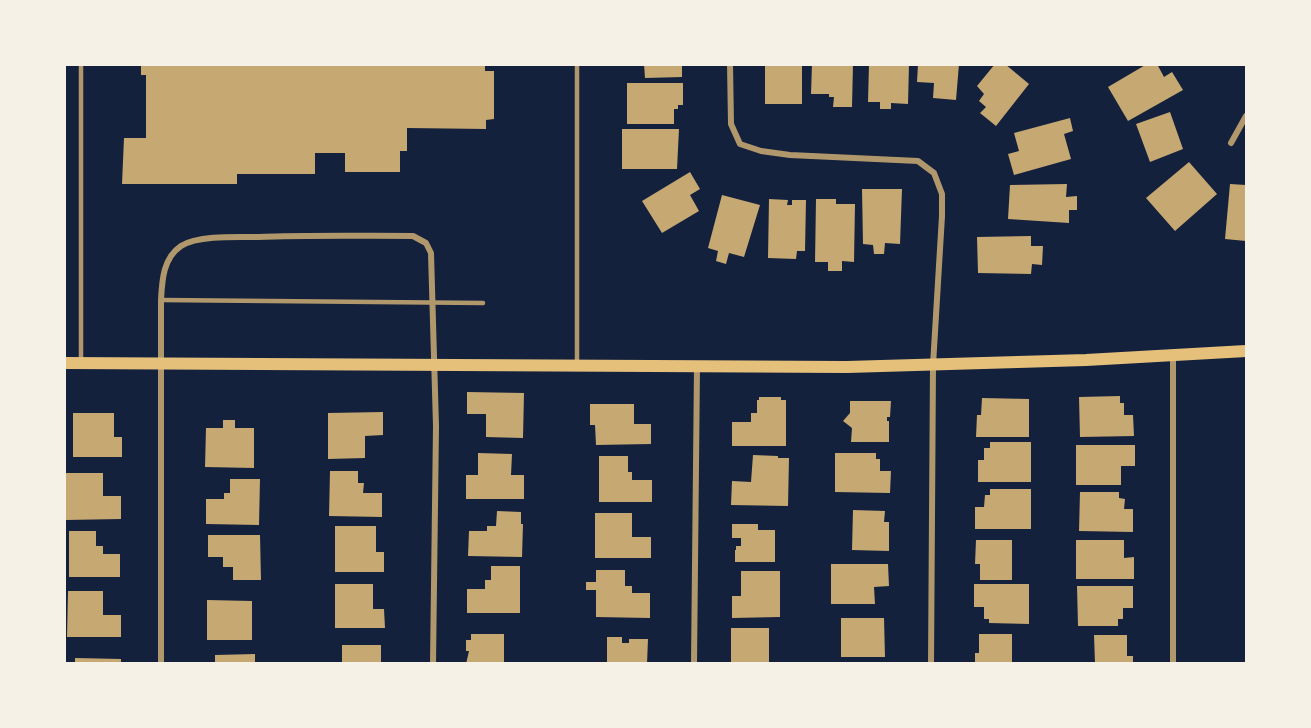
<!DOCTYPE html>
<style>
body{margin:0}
#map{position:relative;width:1311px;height:728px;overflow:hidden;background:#14213d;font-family:Roboto,sans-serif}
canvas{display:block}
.frame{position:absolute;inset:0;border:66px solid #f6f1e7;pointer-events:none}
</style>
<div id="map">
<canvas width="1311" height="728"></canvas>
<div class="frame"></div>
</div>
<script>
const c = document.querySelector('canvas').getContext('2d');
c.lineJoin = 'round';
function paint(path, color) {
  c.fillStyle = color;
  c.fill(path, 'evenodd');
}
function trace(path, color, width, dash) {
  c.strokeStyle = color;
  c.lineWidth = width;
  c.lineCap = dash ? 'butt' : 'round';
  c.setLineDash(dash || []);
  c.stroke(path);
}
const building = new Path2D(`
 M141 64H485V71H494V119L486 120V129L407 128V151H400V172H345V153H315V174H237V184H122L124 138H146V75H141Z
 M644 64H682V77L645 78Z
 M765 64H802V104H765Z
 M812 64H853L852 107H833L834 97H829V94H811Z
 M869 64H909L908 104 891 103V109H880V102H868Z
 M918 64H959L956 100 933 98 934 83 917 82Z
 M995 64H1005L1029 84 996 126 980 113 986 107 979 101 984 94 977 86Z
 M1147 64H1157L1164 77 1172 72 1183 90 1128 121 1108 87Z
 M627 83H683V105H678V109H674V124H627Z
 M1170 112 1183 149 1150 162 1136 124Z
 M1070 118 1073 131 1064 134 1071 159 1014 175 1008 154 1019 151 1014 133Z
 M622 129H679L677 169H622Z
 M1189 162 1217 194 1175 231 1146 198Z
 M690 172 700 189 690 195 699 211 662 233 642 201Z
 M1067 184 1066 197 1077 196V210H1069V223L1008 219 1010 185Z
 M1230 184 1246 185V241L1225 239Z
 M862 189H902L900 244 885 243 884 254H874L873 245 863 244Z
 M722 195 760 205 744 257 729 253 726 264 716 261 718 251 708 248Z
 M769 199 788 200 787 205H792V200H806L805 251H797L796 259 768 258Z
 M816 199H836V204H855L854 262 842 261V271H828V262H815Z
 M1031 236V246H1043L1042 265 1032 264 1031 274 978 273 977 237Z
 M467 392 524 393 523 438 486 437V414H467Z
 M1120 396V403H1124V415H1133L1134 436 1080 437 1079 397Z
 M759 397H781V400H786V446H732V422H751V413H757V400H759Z
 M982 398 1029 399V437H976L977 415H981Z
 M850 401H891L890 417H887V421H889V442H851L852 428 843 421 850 413Z
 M590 404H634V424H651V444L596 445 595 425H590Z
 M383 412V435L365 436V458L328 459V413Z
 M73 413H114V437H122V457H73Z
 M223 420H235V428H254V468L205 467 206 428H223Z
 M990 442H1031V482H978V460H984V448H990Z
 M1076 445H1135V466H1121V485H1076Z
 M478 453 512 454 511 475H524V499H466V475H478Z
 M835 453H876V459H880V471H891L890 493 835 492Z
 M753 455 778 456V458H789L788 506 731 505 732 481 751 482Z
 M599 456H628V472H632V480H652V502H599Z
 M330 471H358V483H364L363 493H382V517L329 516Z
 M66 473H103V496H121V519L66 520Z
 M230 479H260L259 525 206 524V499H224V493H230Z
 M990 489H1031V529H975V507H984L985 495H990Z
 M1080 492H1119V498L1125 499 1124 509H1133V532L1079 531Z
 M853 510 885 511 884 522H889V551L852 550Z
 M497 511 521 512V524H523L522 557 468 556 469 531H487V526H496Z
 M595 513H632V537H651V558H595Z
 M732 524H758V530H775V562H735V550H736V546H741V538H732Z
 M335 526H376V552H384V572H335Z
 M69 531H96V546H103V554H120V577H69Z
 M208 535H260L261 580H233V567H223V557H208Z
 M976 540H1012V580H980V564H975Z
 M1076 540H1124V558L1134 557V579H1076Z
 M831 564H888L889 586 874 587 875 604H831Z
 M491 566H520V613H467V589H485V580H491Z
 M596 570H625V586H632V593H650V618L596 617V590H586V582H596Z
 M741 571H780V617L732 618V596H741Z
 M335 584H373V609H384L385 628H335Z
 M974 584H1029V624L989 623V619H984V607H974Z
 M1077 586H1133V608H1123V619H1118V626H1078Z
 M68 591H103V615H121V637H67Z
 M207 600 252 601V640H207Z
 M841 618H884L885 657H841Z
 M731 628H769V664H731Z
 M471 634H504V664H466L469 651H466V640H471Z
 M979 634H1012V664H975V653H979Z
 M1094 635H1127V656H1133V664H1095Z
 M607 637H622V643H629V639H648L647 664H607Z
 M342 645H381V662L342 664Z
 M255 654V664H215V655Z
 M75 658 121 659V664H75Z`);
const service = new Path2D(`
 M81 64V362
 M577 64V363
 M161 300 483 303`);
const minor = new Path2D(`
 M730 64 731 124 740 144 761 151 790 155 918 161 934 173 942 194V216L933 365 931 664
 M1231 143 1246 116
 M1173 355V664
 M161 664V300C162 281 163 258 181 246 198 235 238 237 258 237 309 235 361 236 413 236L426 243 431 253 436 426 433 664
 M694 664 697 367`);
const secondary = new Path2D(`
 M64 363 847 367 1086 360 1246 351`);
paint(building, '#c6a872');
trace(service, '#b1986c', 4.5);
trace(minor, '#b1986c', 6);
trace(secondary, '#e5c07b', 12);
</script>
